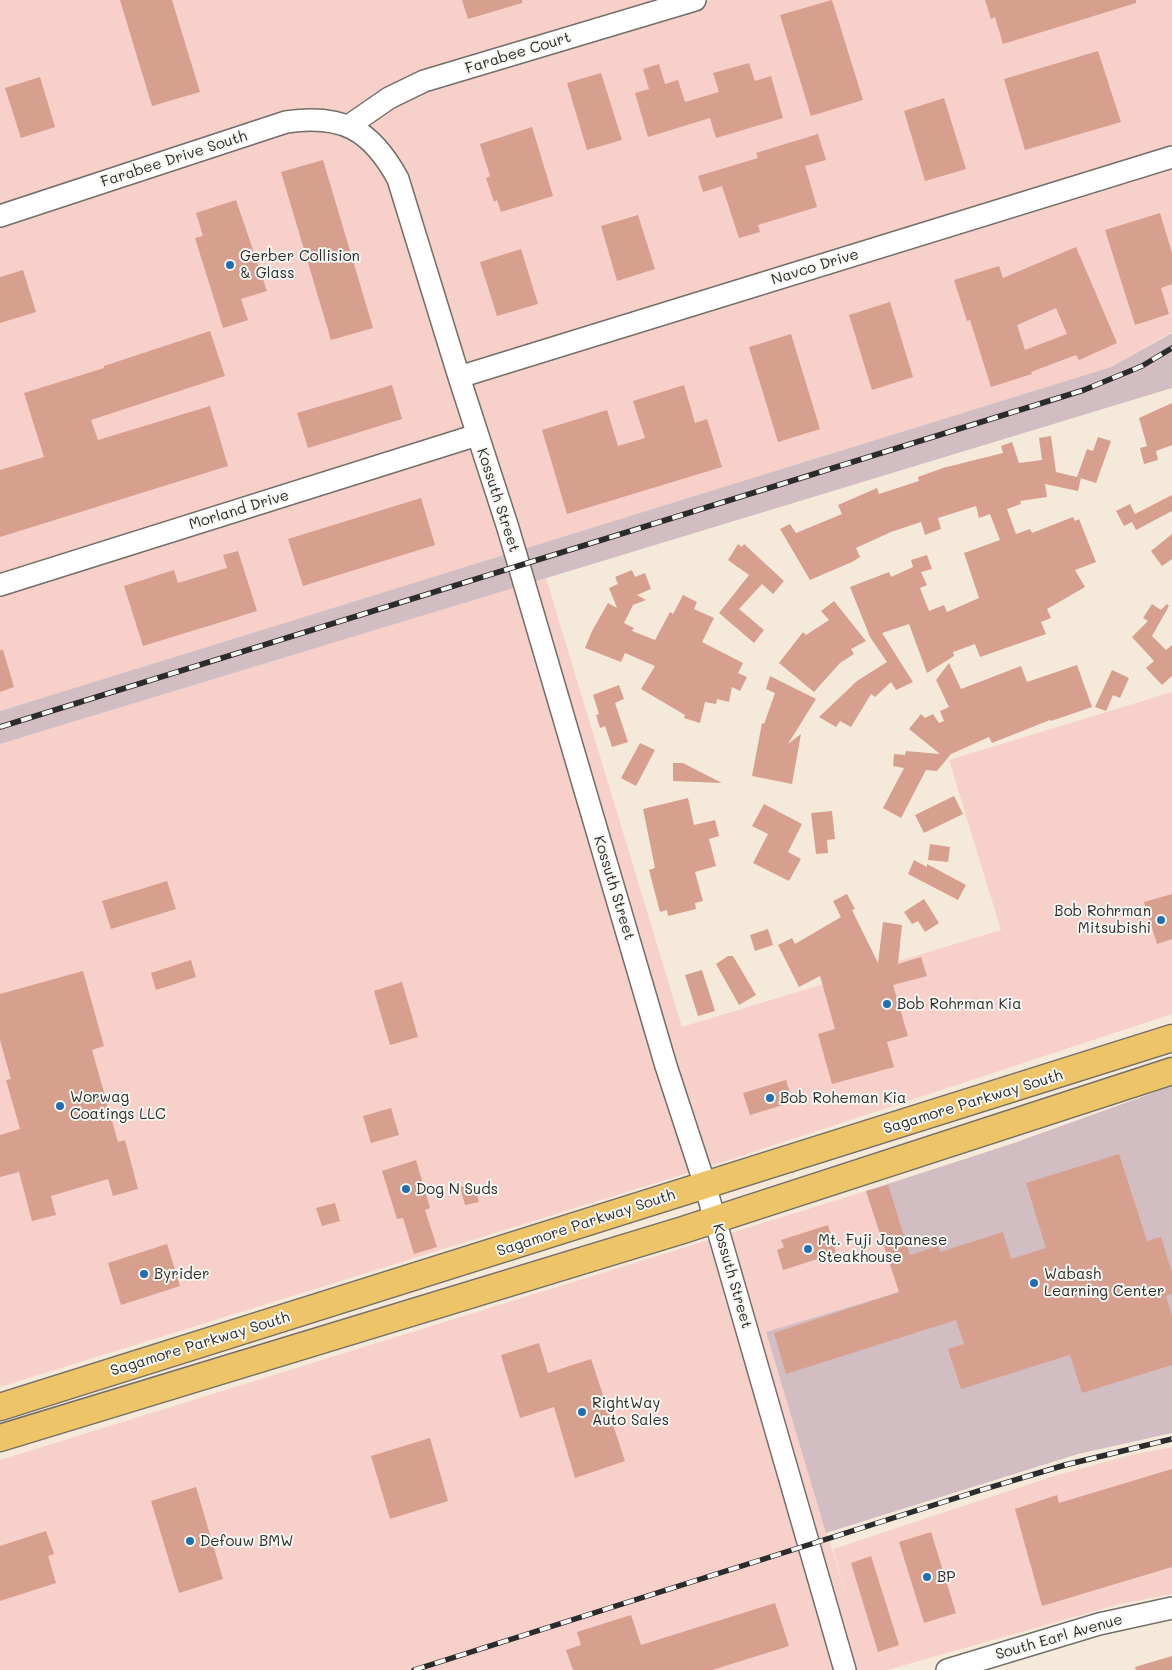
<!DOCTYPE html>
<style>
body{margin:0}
canvas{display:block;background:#f5eada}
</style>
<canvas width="1172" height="1670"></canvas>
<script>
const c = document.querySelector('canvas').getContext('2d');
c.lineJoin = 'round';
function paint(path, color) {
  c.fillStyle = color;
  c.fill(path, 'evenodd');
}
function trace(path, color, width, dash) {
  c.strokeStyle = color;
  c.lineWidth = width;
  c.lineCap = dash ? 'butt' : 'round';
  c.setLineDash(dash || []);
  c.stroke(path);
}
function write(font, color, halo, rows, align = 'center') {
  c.font = font + ' Mali,sans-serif';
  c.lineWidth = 4;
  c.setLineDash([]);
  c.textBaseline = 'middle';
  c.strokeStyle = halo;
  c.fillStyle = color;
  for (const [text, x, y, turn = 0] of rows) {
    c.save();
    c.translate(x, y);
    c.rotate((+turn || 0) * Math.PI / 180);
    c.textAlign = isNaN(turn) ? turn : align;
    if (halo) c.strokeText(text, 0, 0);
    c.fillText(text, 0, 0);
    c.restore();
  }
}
const built = new Path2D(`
 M0 0H1172V332L1111 367 0 711Z
 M546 578 682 1027 1001 930 949 760 1172 692V1014L723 1162 0 1387V744Z
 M866 1191 899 1292 766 1333 850 1608 833 1549 1057 1475 1135 1454 1172 1447V1594L1120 1604 887 1670H0V1460Z`);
const industrial = new Path2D(`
 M1172 333V388L0 744V711L1111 367Z
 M1172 1086V1433L1078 1454 826 1533 766 1332 899 1292 866 1191 1014 1143Z`);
const building = new Path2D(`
 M120 0H172L200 92 152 106Z
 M462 0H522V3L468 19Z
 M832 0 863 100 811 116 780 15Z
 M985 0H1136V3L1003 44 995 17 991 19Z
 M1098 51 1121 122 1025 150 1004 79Z
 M749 63 755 81 771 76 783 118 716 138 710 118 648 137 635 93 649 89 643 69 659 64 665 84 678 80 685 102 719 92 713 73Z
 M601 73 622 140 587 150 567 83Z
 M40 77 55 127 21 138 5 88Z
 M944 98 966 169 925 181 904 111Z
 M532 127 553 196 501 212 497 200 494 202 486 178 490 176 480 144Z
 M818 134 826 160 805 166 817 207 758 225 760 232 739 238 722 186 703 192 698 176 758 158 756 153Z
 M323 160 373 328 331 340 281 172Z
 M236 200 267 291 241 299 248 320 223 328 195 238 203 236 196 213Z
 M1160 213 1172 253V284L1161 288 1169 314 1135 325 1105 230Z
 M638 215 655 269 617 281 601 226Z
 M1076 247 1117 343 1079 360 1076 355 1031 372 1032 374 991 387 970 320 967 321 954 280 999 266 1003 278ZM1056 308 1067 334 1025 350 1017 325Z
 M521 249 538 304 497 316 480 262Z
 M23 270 36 312 0 323V277Z
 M890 302 913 377 872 390 849 315Z
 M210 331 225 376 91 420 98 440 210 406 228 466 0 537V470L44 457 24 393 104 368V366Z
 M791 334 820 429 778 442 749 347Z
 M392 385 402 419 308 448 297 413Z
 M684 385 695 423 707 419 722 467 567 514 542 430 607 410 618 446 645 438 633 401Z
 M1172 403V445L1156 451 1158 460 1144 464 1140 448 1147 446 1139 418Z
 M1051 436 1056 472 1081 478 1078 491 1045 484 1047 497 1020 501 1021 504 1007 509 1016 534 1030 529 1032 533 1073 517 1075 521 1079 519 1096 562 1075 570 1085 587 1047 609 1051 618 1041 622 1046 634 980 657 975 644 953 652 954 656 927 673 909 624 882 633 913 682 896 690 891 682 875 697 871 694 851 727 840 721 836 727 819 717 857 681 887 662 870 637 850 587 889 572 891 577 913 567 911 560 927 555 932 569 921 572 927 585 920 588 929 611 944 605 947 612 979 598 964 553 1000 540 990 514 979 518 976 506 938 518 941 529 925 535 921 522 891 532 856 548 860 557 852 562 810 580 780 529 790 524 796 533 842 514 838 505 877 488 879 494 919 481 918 477 943 468 1003 453 1001 446 1012 442 1019 463 1042 460 1039 438Z
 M1098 437 1111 441 1096 483 1077 477 1087 449 1093 451Z
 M1172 495V511L1136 530 1132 522 1124 526 1116 511 1130 504 1135 514Z
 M421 498 435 545 303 586 288 539Z
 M1172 534V559L1162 566 1151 551Z
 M738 544 742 547 744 544 784 581 773 594 762 584 739 609 764 630 754 643 719 613 749 575 728 560Z
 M238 551 257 611 143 646 124 586 174 570 178 583 227 568 223 555Z
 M632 570 635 577 645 573 651 589 637 595 646 600 633 605 624 623 634 628 632 631 655 640 670 612 673 614 683 595 697 602 694 609 714 618 702 642 743 663 738 673 747 677 740 691 732 687 729 702 717 699 716 704 705 702 700 723 684 718 685 715 641 689 655 666 625 653 621 662 585 648 592 631 608 603 617 608 609 588 618 584 615 577Z
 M834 601 866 641 851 649 854 654 840 663 814 692 779 663 803 632 806 635 829 620 821 611Z
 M1152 604 1161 610 1167 604 1169 606 1152 636 1166 650 1172 645V676L1162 685 1146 668 1154 661 1132 637 1148 621 1143 618Z
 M0 650H3L14 687 0 692Z
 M949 663 961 689 1021 666 1027 682 1077 665 1092 707 1051 721 1050 720 992 743 989 737 951 754 937 771 926 770 901 818 883 808 904 768 893 766 894 754 905 755 906 751 940 754 909 729 921 714 925 718 933 714 939 723 944 721 940 711 949 707 936 680Z
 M1112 670 1129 678 1120 698 1113 695 1106 711 1095 707Z
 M770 676 816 699 788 744 801 734 792 784 752 776 762 723 764 724 775 693 766 689Z
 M619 685 624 699 615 703 628 742 612 747 605 726 600 728 596 715 599 714 593 695Z
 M640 743 655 750 636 786 621 778Z
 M673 763H683L722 783 673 781Z
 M954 796 963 814 924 833 915 815Z
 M688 798 694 825 715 820 719 836 709 839 716 866 695 872 703 901 695 903 696 909 668 916 667 910 660 912 649 870 655 868 643 809Z
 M764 804 802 824 788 852 801 859 789 881 753 863 768 834 752 826Z
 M832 811 835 839 827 840 828 853 816 854 811 813Z
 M930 844 950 847 948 862 928 860Z
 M914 860 927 867V864L966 885 958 900 908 874Z
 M167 881 176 909 111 929 102 901Z
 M847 894 855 909 852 910 878 963 883 922 902 925 898 964 921 957 927 976 893 985 908 1036 887 1042 894 1067 832 1084 818 1034 835 1029 820 976 799 987 778 945 792 938 795 944 841 917 833 901Z
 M1172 894V939L1157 944 1144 902Z
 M924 899 939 923 925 932 918 921 912 924 904 912Z
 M768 929 773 945 755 951 750 935Z
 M728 956H733L756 995 739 1005 716 964Z
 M191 960 196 977 156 990 151 973Z
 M702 970 715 1011 698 1016 685 975Z
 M83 971 104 1046 92 1050 118 1142 125 1140 138 1189 113 1196 108 1179 51 1196 56 1215 32 1221 19 1172 0 1177V1135L20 1129 6 1080 11 1079 0 1040V994Z
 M402 982 418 1037 390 1045 374 991Z
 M786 1080 793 1102 750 1115 743 1093Z
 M391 1108 399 1135 371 1143 363 1116Z
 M1119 1154 1147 1241 1161 1237 1172 1273V1294L1166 1296 1172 1316V1365L1082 1393 1070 1355 961 1389 948 1349 964 1344 956 1320 786 1374 774 1333 899 1292 866 1191 888 1185 910 1255 938 1246 940 1252 1003 1232 1011 1259 1046 1248 1026 1183Z
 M416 1160 430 1208 425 1210 437 1247 414 1254 403 1218 397 1219 382 1171Z
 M474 1184 479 1202 465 1205 460 1187Z
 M335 1203 340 1221 322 1226 316 1208Z
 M828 1225 838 1259 826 1262 824 1257 783 1270 777 1250 784 1247 781 1240Z
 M167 1244 180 1286 121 1305 108 1263Z
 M539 1343 548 1373 591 1359 625 1461 575 1478 554 1407 520 1418 501 1355Z
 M430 1438 448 1501 390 1519 371 1456Z
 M1172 1469V1567L1042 1606 1015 1509 1057 1495 1059 1503Z
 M196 1487 223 1579 179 1593 151 1501Z
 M46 1531 54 1554 48 1556 56 1583 0 1601V1546Z
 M931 1532 956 1613 924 1623 899 1542Z
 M871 1556 899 1645 878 1652 851 1563Z
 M775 1603 789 1646 712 1670H573L566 1650 581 1645 577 1632 631 1615 641 1645Z
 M1172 1656V1670H1136L1135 1667Z`);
const minor = new Path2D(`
 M350 125 389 98 424 81 695 0
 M0 216 286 122C342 114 371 129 398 179L459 377 508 528 666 1066 705 1185 845 1670
 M459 377 1172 157
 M0 585 477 435
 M947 1670 1099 1624 1172 1608`);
const major = new Path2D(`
 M0 1407 1172 1038
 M0 1438 683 1230 1172 1071`);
const rail = new Path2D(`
 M0 727 1084 390 1142 366 1172 348
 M414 1670 978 1491 1065 1465 1172 1439`);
const markers = [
 [230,265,5,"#1f6fb2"],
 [1161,920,5,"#1f6fb2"],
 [887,1004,5,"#1f6fb2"],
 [770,1098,5,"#1f6fb2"],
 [60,1106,5,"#1f6fb2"],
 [406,1189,5,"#1f6fb2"],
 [808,1249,5,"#1f6fb2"],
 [144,1274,5,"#1f6fb2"],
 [1034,1283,5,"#1f6fb2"],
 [582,1412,5,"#1f6fb2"],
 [190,1541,5,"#1f6fb2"],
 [927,1577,5,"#1f6fb2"]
];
const streetNames = [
 ["Farabee Court",518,53,-17],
 ["Farabee Drive South",174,159,-18],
 ["Navco Drive",815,267,-17],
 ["Kossuth Street",498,500,72],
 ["Morland Drive",239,510,-17],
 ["Kossuth Street",614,888,73],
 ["Sagamore Parkway South",973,1102,-17],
 ["Sagamore Parkway South",586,1223,-18],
 ["Kossuth Street",732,1276,74],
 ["Sagamore Parkway South",200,1344,-17],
 ["South Earl Avenue",1059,1637,-16]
];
const poiNames = [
 ["Gerber Collision",240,256],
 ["& Glass",240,273],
 ["Bob Rohrman",1151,911,"right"],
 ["Mitsubishi",1151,928,"right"],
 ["Bob Rohrman Kia",897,1004],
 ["Worwag",70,1097],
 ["Coatings LLC",70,1114],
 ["Bob Roheman Kia",780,1098],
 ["Dog N Suds",416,1189],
 ["Mt. Fuji Japanese",818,1240],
 ["Steakhouse",818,1257],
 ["Byrider",154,1274],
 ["Wabash",1044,1274],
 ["Learning Center",1044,1291],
 ["RightWay",592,1403],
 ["Auto Sales",592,1420],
 ["Defouw BMW",200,1541],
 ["BP",937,1577]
];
paint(built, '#f7d0ca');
paint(industrial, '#d2bec2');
paint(building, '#d79f8e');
trace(minor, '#726e68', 24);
trace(major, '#726e68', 29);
trace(minor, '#fff', 21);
trace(major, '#eec469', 26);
trace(rail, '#2b2b2b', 5.5);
trace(rail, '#f6f6f2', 4, [11]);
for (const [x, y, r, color] of markers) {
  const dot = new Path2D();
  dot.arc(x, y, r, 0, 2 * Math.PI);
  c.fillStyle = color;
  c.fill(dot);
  trace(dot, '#f6f6f2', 2);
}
write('15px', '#2b2b2b', '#f6f6f2', streetNames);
write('15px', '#2b2b2b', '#f6f6f2', poiNames, 'left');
</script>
